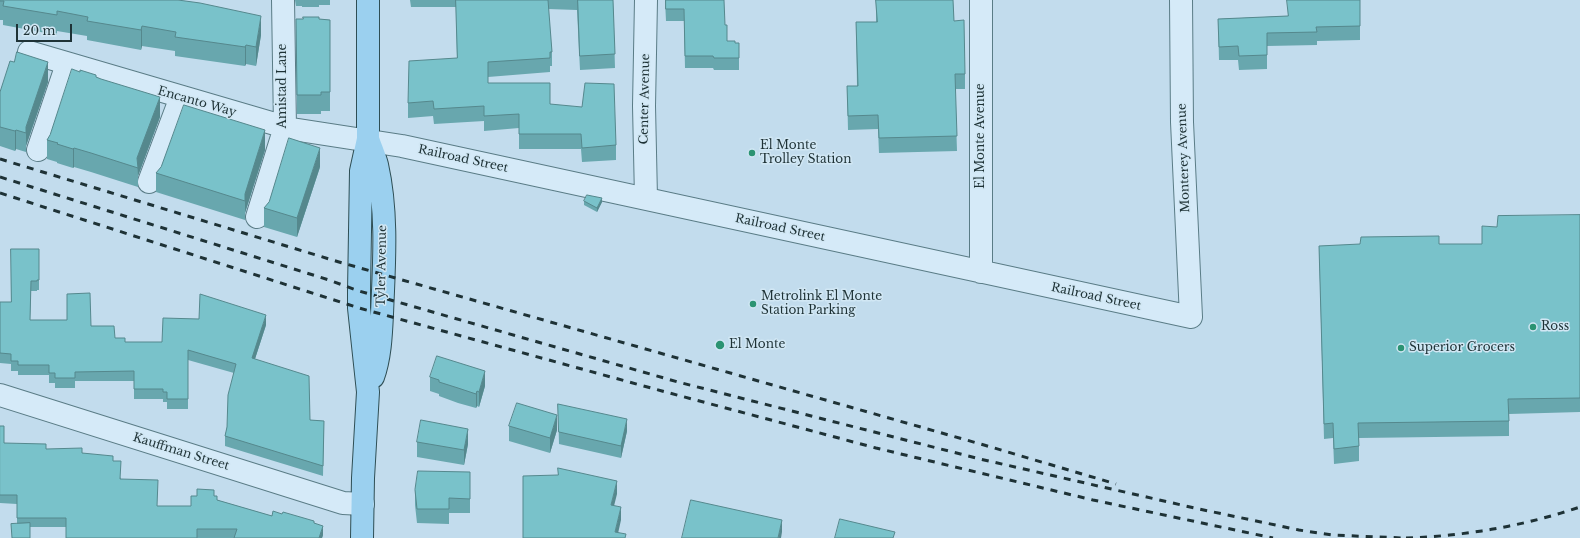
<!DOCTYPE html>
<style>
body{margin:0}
#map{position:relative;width:1580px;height:538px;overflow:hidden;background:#c2dced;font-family:"Libre Baskerville",serif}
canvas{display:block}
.scale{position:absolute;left:16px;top:24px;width:56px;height:18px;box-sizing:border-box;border:2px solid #1e3236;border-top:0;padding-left:5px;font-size:12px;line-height:14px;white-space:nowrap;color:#1e3236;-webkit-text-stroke:3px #d1e7f4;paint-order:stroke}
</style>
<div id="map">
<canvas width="1580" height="538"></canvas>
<div class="scale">20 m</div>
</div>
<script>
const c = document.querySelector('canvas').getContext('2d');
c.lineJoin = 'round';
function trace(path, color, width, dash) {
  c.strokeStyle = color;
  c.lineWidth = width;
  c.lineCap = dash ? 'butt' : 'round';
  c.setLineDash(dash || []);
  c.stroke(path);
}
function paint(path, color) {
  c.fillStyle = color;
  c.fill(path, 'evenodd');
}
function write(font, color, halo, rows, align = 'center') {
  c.font = font + ' "Libre Baskerville",serif';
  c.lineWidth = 3;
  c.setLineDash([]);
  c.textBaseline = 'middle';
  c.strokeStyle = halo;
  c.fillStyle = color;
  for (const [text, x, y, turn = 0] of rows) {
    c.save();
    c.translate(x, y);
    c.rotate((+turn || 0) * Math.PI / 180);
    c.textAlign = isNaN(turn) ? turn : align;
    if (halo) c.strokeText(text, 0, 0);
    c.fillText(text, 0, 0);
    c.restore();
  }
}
const minor = new Path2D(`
 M981 0V272
 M29 52 292 129 402 146 1191 317 1182 122 1181 0
 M38 150 67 64
 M149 182 181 97
 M646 198 644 106 646 0
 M257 217 285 127 283 0
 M0 395 343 503 363 504`);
const major = new Path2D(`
 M368 139C371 148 375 157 377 165 388 214 384 265 382 314 381 335 380 358 373 377
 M362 538 363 478 368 392 359 308V291L361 171 368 139V0`);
const rail = new Path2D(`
 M0 159 339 262 984 445 1116 484
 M0 177 329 280 359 291 678 382 980 459 1199 509 1299 530 1332 535 1403 538
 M0 193 359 308 662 391 876 448 1093 500 1273 538
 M1406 538C1465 536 1524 526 1580 507`);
const wall = new Path2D(`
 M0 0 261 35 256 66 246 64 245 66 175 56V51L142 46 141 50 87 40V36L57 31V35L3 25V20H0Z
 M295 0H330V5H319V7H302V6H296Z
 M410 0H613L615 68 580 70 577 10 548 9 552 52V66H550V72L488 77V83L550 104 616 145V160L582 162 581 149H519V128L484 131V121L434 124 433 116 408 118V103L457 58 456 7H411Z
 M665 0 725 25 727 41 735 43H739V70H714L713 68H685L684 21H666Z
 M876 0H953L954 21 965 74V89H955L957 151 879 153 878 129 848 130 847 86H857L856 22H876Z
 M1360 0V40L1317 41V45L1267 46V69L1239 70 1238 60H1219L1218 19 1287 16Z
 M296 19H319L330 20V111H321V114H297Z
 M96 77 160 117 138 176V187L91 172 74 167 73 168 57 163V162L47 159V140Z
 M48 82 26 146V152L16 149 15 151 0 146V92Z
 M265 150 245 213V220L156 192V173Z
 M320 167 297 237 264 227V208Z
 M584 201 602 202 597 212 584 205Z
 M1580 215V412L1509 414V436L1359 438V461L1334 464 1333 438 1324 439 1319 246 1482 244 1497 227Z
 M39 249V290H37V291H31L30 320 91 326 115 338 125 342H162L266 325 255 359 310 420 324 421 323 476 225 446V436L227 427 234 373 188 360V409H167V402H163V399H134V381H75V388H55V383H49V375H18V371H11V364L0 363V302H11Z
 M430 377 485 386 479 407 477 406 476 408 458 403 439 396V394L430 391Z
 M558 404 627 431 621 458 559 444Z
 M0 426 4 443 46 449 82 453 113 461 121 479 157 506H191L214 496 217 500 272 516 314 523 323 535 322 538H197L66 527H30L17 524V504L0 503Z
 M509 426 557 430 550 453 509 441Z
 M417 442 468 444 464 465 417 457Z
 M470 472V513H449V524L417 523 415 505V490Z`);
const shadedWall = new Path2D(`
 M261 16V35L256 66V47Z
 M142 26V46L141 50V30Z
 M246 45V64L245 66V47Z
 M48 62V82L26 146V152V127Z
 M160 97V117L138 176 137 158Z
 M16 130V149L15 151V131Z
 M265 130V150L245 213V194Z
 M74 148V167L73 168V149Z
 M320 148V167L297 237V218Z
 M602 198V202L597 212V208Z
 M266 315V325L252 368V358Z
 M485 371V386L479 407V392Z
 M477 391V406L476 408V394Z
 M557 415V430L550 453V438Z
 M627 419V431L621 458V446Z
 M468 429V444L464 465V450Z
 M617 481V494L611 518V505Z
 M621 507V520L617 538 615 532Z
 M782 520V532L781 538H778Z
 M323 526V535L322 538H319Z`);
const building = new Path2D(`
 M0 0H178L200 3 261 16 256 47 246 45 245 47 175 37 176 32 142 26 141 30 87 21 88 17 57 11V15L3 6 4 1H0Z
 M456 0H548L552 52H550V58L488 62V83H550V104L582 107 585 83 614 84 616 145 582 148 581 134H519V114L484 116V106L434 109 433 101 408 103 409 61 457 58Z
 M578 0H613L615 54 580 56Z
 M666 0H724L725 25H727V41H735V43H739V58H714L713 56H685L684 9H666Z
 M876 0H953L954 21 964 20 965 74H955L957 136 879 138 878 115 848 116 847 86H858L856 22H877Z
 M1287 0H1360V26L1316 27 1317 32 1267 33V55L1239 56 1238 46 1219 47 1218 19 1288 16Z
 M303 17H319V19L330 20V92H321V95H297L296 19H303Z
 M17 52 48 62 26 127V133L16 130 15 131 0 127V92L10 61 14 62Z
 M72 69 80 72V70L96 75V77L101 79 160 97 137 158 138 168 91 153 74 148 73 149 57 144 58 143 47 140 50 135Z
 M184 105 265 130 245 194V201L156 173 161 167Z
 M289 138 320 148 297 218 264 208 269 202Z
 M587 195 602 198 597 208 584 201Z
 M1580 215V398L1508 399 1509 421 1358 423 1359 446 1334 449 1333 423 1324 424 1319 246 1360 244 1361 237 1439 236V244H1482V226L1497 227 1498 216Z
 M11 249H39V280H37V281H31L30 320H67V294L90 293 91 326H114L115 338H125V342H162L163 318 199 319 200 294 266 315 252 358 309 376 310 420 324 421 323 466 225 436 227 427 228 395 236 364 188 350V399H167V392H163V389H134V371L75 372V378H55V373H49V365H18V361H11V354L0 353V302H11Z
 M437 356 485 371 479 392 477 391 476 394 458 388 439 382V380L430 377Z
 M517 403 557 415 550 438 509 426Z
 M558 404 627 419 621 446 559 432Z
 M421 420 468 429 464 450 417 442Z
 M0 426H4V443L46 444V449L82 448V453L113 456V461H121L120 479 158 480 157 506H191V496H197V489L214 490V496H217V500L272 516 273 511 282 514 283 512 314 521V523L323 526 319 538H234L237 529H197V538H66V518H17V495H0Z
 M558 468 617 481 611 505 621 507 615 532 626 534 625 538H523V476L558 475Z
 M418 471 470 472V499L449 498V509H417L415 490Z
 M691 500 782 520 778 538H682Z
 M840 519 895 532 893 538H835Z
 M30 523V538H12L11 524Z`);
const markers = [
 [752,153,4,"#2b9372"],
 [753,304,4,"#2b9372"],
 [1533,327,4,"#2b9372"],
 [720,345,5,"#2b9372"],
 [1401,348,4,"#2b9372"]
];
const streetNames = [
 ["Amistad Lane",283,86,-90],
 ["Center Avenue",645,99,-89],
 ["Encanto Way",197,102,16],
 ["El Monte Avenue",981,136,-90],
 ["Monterey Avenue",1184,158,-92],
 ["Railroad Street",463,159,12],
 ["Railroad Street",780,228,12],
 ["Tyler Avenue",382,266,-89],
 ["Railroad Street",1096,297,12],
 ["Kauffman Street",181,452,17]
];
const poiNames = [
 ["El Monte",760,146],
 ["Trolley Station",760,160],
 ["Metrolink El Monte",761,297],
 ["Station Parking",761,311],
 ["Ross",1541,327],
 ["El Monte",729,345],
 ["Superior Grocers",1409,348]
];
trace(minor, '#5a7c86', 24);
trace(major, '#2e4e54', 24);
trace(minor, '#d5eaf8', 22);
trace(major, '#9bd0ef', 22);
trace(rail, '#1e3236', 3, [7, 7]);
paint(wall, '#68a7ae');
paint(shadedWall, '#55888d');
paint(building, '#79c2ca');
trace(building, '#55888d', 1);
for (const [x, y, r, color] of markers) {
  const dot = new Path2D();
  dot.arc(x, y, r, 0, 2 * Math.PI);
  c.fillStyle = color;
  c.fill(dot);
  trace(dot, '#d1e7f4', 1.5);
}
write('12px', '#1e3236', '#d1e7f4', streetNames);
write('12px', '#1e3236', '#d1e7f4', poiNames, 'left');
</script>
